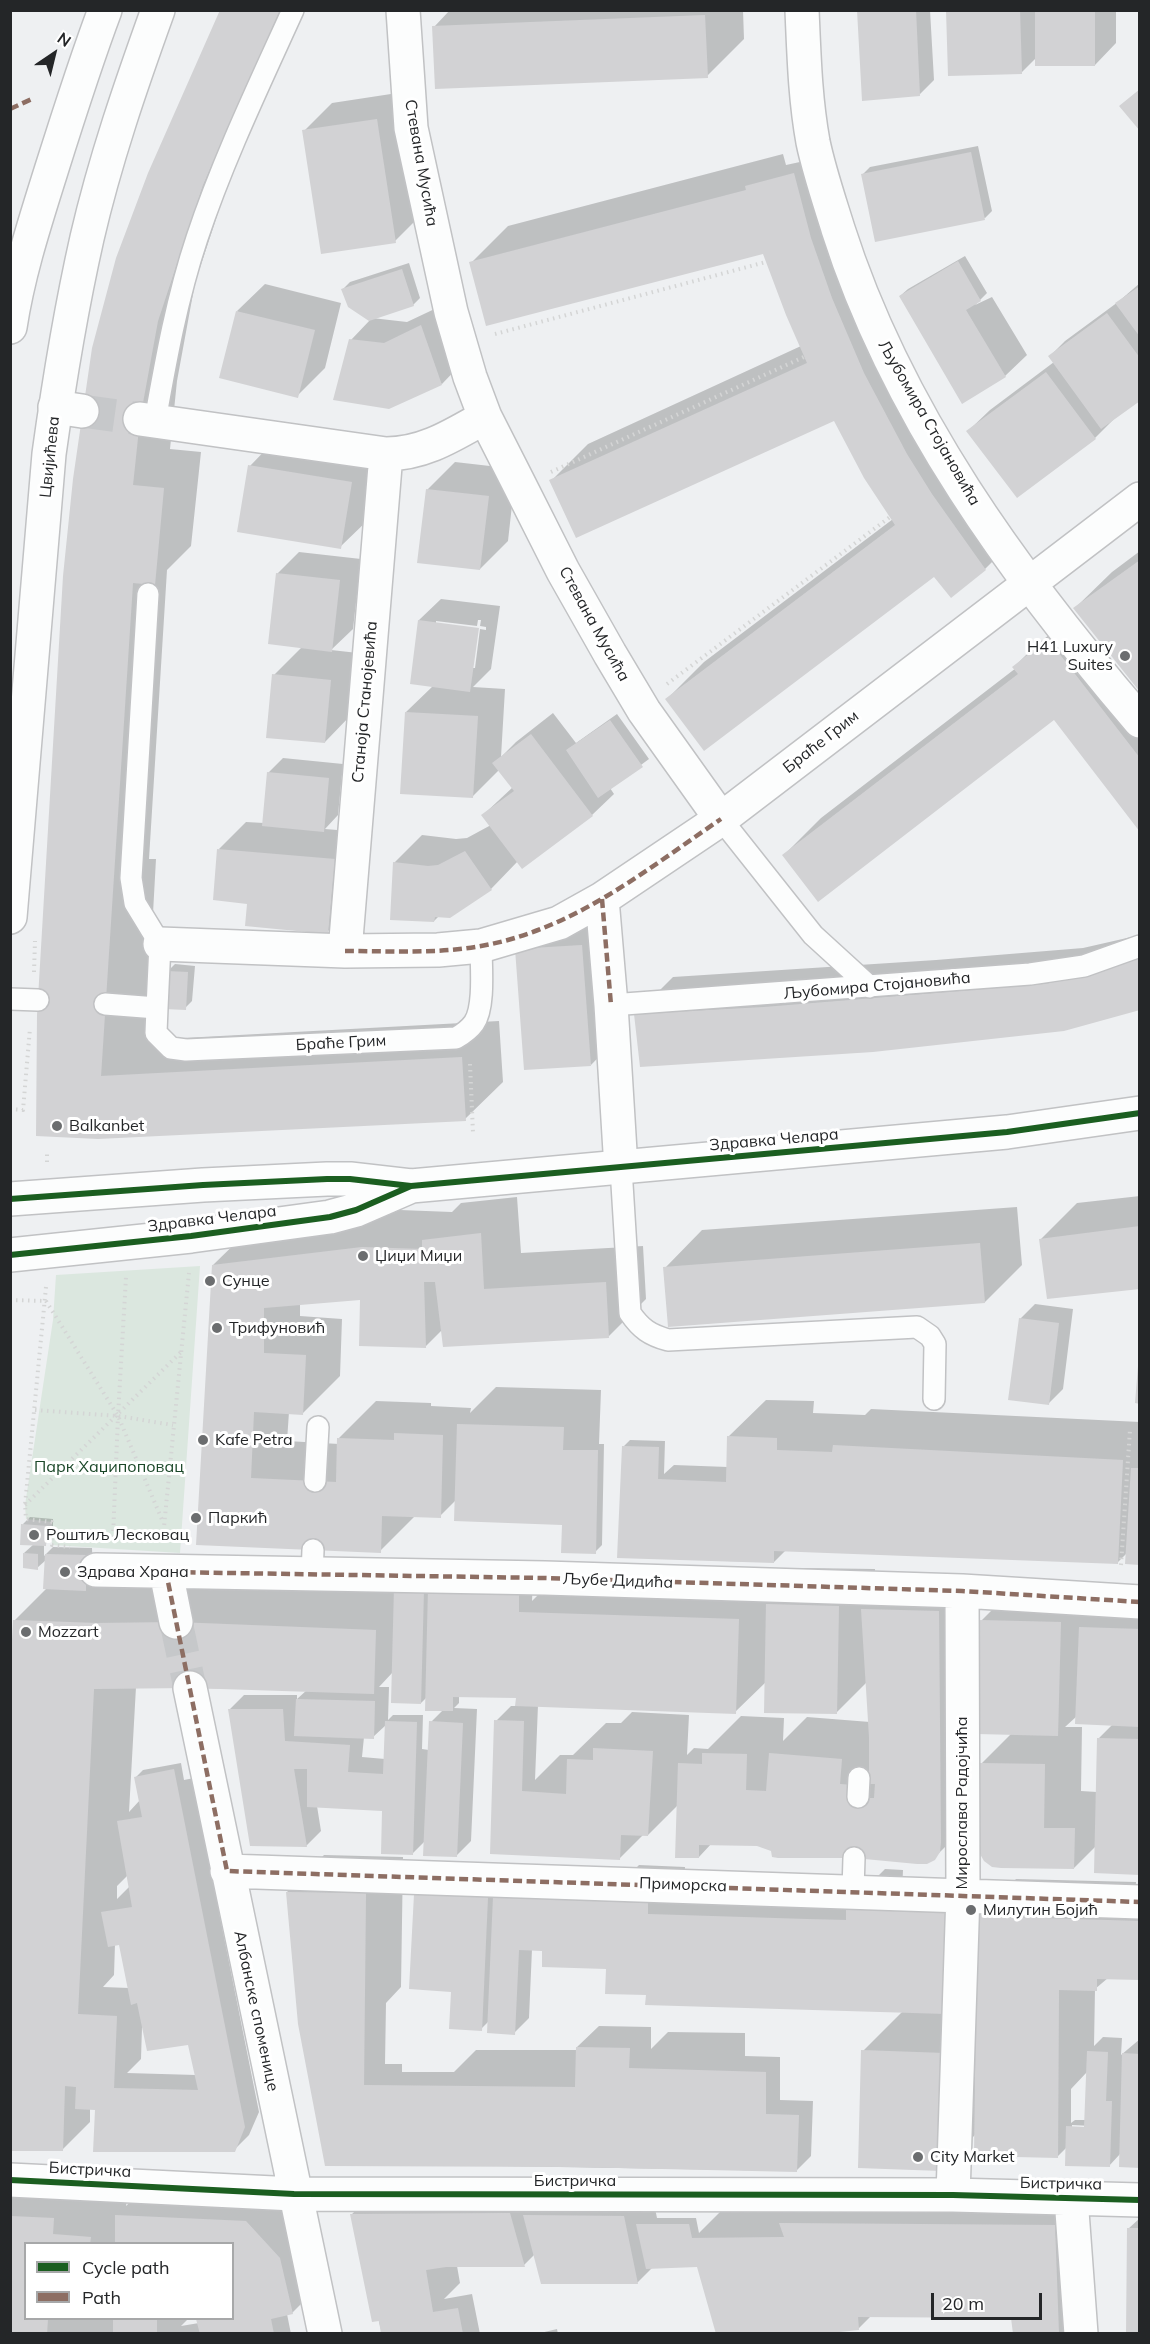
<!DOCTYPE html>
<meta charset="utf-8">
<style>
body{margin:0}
#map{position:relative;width:1150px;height:2344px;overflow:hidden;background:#eef0f2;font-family:Mulish,sans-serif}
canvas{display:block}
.frame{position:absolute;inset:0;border:12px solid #242628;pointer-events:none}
.legend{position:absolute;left:24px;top:2242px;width:210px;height:78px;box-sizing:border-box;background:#fff;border:2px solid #a7a8a9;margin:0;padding:8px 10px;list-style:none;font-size:18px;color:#242628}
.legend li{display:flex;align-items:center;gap:12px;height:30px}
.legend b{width:30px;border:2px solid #a7a8a9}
.north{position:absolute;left:24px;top:24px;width:60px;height:60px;-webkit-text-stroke:4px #fff;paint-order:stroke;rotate:35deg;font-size:16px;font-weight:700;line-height:24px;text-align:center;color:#242628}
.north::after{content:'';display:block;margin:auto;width:21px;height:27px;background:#242628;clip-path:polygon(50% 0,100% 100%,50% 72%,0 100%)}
.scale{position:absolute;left:931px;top:2293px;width:111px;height:27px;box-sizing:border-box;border:3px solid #242628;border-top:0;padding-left:8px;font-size:18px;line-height:21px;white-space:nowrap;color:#242628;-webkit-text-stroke:4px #fff;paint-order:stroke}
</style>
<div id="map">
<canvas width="1150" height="2344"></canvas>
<div class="frame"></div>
<ul class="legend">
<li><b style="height:8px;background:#1b5e20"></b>Cycle path</li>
<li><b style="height:8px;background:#8d6e63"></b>Path</li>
</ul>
<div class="north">N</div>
<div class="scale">20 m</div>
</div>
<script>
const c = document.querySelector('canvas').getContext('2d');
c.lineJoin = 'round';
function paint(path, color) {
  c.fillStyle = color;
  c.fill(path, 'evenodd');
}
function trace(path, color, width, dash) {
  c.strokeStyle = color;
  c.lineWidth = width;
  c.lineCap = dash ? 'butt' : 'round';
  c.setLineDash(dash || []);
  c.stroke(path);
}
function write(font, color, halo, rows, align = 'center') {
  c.font = font + ' Mulish,sans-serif';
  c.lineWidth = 6;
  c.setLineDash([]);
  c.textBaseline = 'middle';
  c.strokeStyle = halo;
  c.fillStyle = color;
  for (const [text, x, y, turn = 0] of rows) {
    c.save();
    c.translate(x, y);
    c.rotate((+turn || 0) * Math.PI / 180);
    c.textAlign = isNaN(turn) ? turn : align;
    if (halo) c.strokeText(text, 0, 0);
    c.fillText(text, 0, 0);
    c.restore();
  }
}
const green = new Path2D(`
 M200 1266 180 1553 52 1545V1522L26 1519 25 1505 53 1320 56 1275Z`);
const shadow = new Path2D(`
 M222 10H300L240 146 195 283 177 381 170 449 201 452 191 546 167 570 149 859H156L146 1040 499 1021 503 1082 465 1119 98 1138 65 575Z
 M450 10H743L744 39 707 76 434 27Z
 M858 10H930L934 80 919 95Z
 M947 10H1116V43L1095 65 1037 57 1021 73Z
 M404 92 423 213 395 241 304 131 332 103Z
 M978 146 992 211 985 218 863 174 870 167Z
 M783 154 786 165 809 160 999 555 985 569 934 574 667 699 704 662 893 519 834 419 551 481 588 444 801 346 764 252 471 263 508 226Z
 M965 256 987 293 975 305 992 297 1027 355 1005 376 900 296 908 289Z
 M409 263 420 298 413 305 372 318 407 322 443 305 463 362 442 384 351 340 370 320 343 289 350 282Z
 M1140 283V399L1117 416 1095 438 1017 496 968 431 990 410 1054 362 1050 356 1065 341 1118 302Z
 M265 284 341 303 325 368 297 396 237 311Z
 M277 438 379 455 368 520 340 547 250 466Z
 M455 462 516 469 508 541 480 569 427 490Z
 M1140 551V690L1075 608 1112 572Z
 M299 552 361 559 353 629 331 650 358 653 352 714 325 742 274 675 302 647 277 574Z
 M441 599 500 606 491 669 473 687 505 689 501 757 516 742 553 713 576 743 617 714 649 759 610 788 614 794 592 815 518 861 491 889 439 916 434 921 394 863 422 835 456 839 467 838 491 825 483 815 513 787 499 770 472 797 406 712 433 686 419 620ZM478 620H481L480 626 486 627V630L480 629 475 668H472L436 624V621L477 626Z
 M1070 619 1140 709V829L1054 718 784 855 821 818 1016 668 1014 667 1036 645Z
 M283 758 343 764 338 815 325 829 362 832 355 904 327 932 249 902 219 849 246 822 264 823 268 773Z
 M619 908 628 1027 591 1065 517 950Z
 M1140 935V1008L636 1014 673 977 936 960 1083 948Z
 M175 964 195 966 192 1001 185 1008 167 972Z
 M1140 1196V1287L1040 1240 1077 1203Z
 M517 1197 521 1253 643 1246 646 1299 609 1336 443 1329 425 1347 362 1298 300 1303V1316L342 1319 340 1376 303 1413 289 1412 287 1441 339 1444V1438L376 1401 431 1403V1406L471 1408 470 1413 496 1387 601 1390 599 1444H604L602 1545 595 1552 563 1521 456 1500 440 1516 416 1515 380 1551 198 1544 213 1265 251 1228 400 1210 452 1212 461 1203Z
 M1017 1207 1022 1265 985 1302 665 1268 702 1230Z
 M1035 1304 1073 1309 1063 1389 1048 1404 1020 1319Z
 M766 1400 814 1401 813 1413 865 1415 871 1409 1140 1422V1564L1128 1552 1118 1562 786 1550 774 1562 724 1561 623 1447 630 1440 665 1441 664 1474 674 1465 728 1467V1437Z
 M30 1517 53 1519V1538L44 1545V1556L53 1547 92 1548 93 1577 214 1585 395 1592 533 1577 532 1601 557 1576 775 1598 804 1568 875 1569V1597L966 1584 959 1833 937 1855 772 1850 758 1845 712 1843 699 1857 678 1805 648 1835 644 1834 619 1859 519 1854 496 1721 511 1706H517V1697L459 1695V1703L454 1708 477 1709 471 1841 457 1855 425 1841 412 1854 383 1810 317 1806 321 1831 306 1846 230 1709 244 1695H297V1699L307 1690 136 1687 129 1812 140 1800 136 1777 143 1770 181 1763 184 1780 219 1773 242 1890 219 1912 259 2112 249 2135 234 2150 90 2108V2122L62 2150 14 1621 47 1588 46 1560 37 1568 24 1553 34 1544 23 1524ZM393 1672 421 1703 427 1697 443 1710 431 1722 429 1750 422 1749 423 1715H393L388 1720 389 1687H379ZM766 1682 836 1713 867 1682 870 1722 807 1717 783 1741 784 1718 741 1716 708 1749 694 1748 687 1755 689 1715 632 1712 621 1723H606L573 1755H560L535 1780 538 1705 735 1712ZM386 1725 385 1759 362 1757 364 1737H373ZM128 1875 130 1886 117 1899V1886ZM125 1942 129 1988 103 1987 114 1975 115 1944ZM142 2027 189 2044 196 2075 127 2073 141 2059Z
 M1018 1584 1140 1591V1873L1096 1846 1074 1868 982 1763 1012 1733 981 1621ZM1077 1716 1113 1724 1099 1738 1097 1792 1081 1791 1082 1727H1065Z
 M324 1855 403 1857 401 1987 386 2003 385 2064H402V2072H454L476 2050H577V2047L599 2026 651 2027V2049L668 2032 745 2033V2056L780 2057V2100L813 2101 811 2156 796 2171 380 2164 287 1892Z
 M639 1865 685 1867 684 1901 871 1883 885 1869 903 1870 902 1893 944 2015 977 2016 979 1917 1016 1879 1136 1882 1135 1906H1140V1979L1108 1978 1095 1989 1094 2046 1103 2037 1122 2038 1121 2055 1140 2039V2166L1120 2154 1109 2166 1067 2147 1057 2157 975 2135 940 2170 863 2051 902 2012 647 1994 607 1968 544 1950 532 1949 529 2018 514 2033 489 2021 481 2029 452 1990 415 1895 430 1880 616 1888ZM1087 2072 1086 2120H1075L1071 2123V2089ZM1072 2125 1092 2126V2129L1072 2128Z
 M32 2178 127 2200 126 2206 154 2179 283 2185 329 2276 292 2313 287 2314 291 2334H10V2200ZM26 2244H232V2318H198L199 2323 181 2326 189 2318H26Z
 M380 2187 651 2189 657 2218H696L699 2233 731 2201 1076 2204 1074 2334H1015L1013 2314 871 2316 858 2329 836 2331 834 2334H717L698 2265 653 2267 637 2283 534 2255 524 2265 457 2266 460 2283 444 2299 472 2294 480 2334H382L352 2214Z
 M1140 2218V2334L1128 2229Z
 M557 2329 558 2334H536Z`);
const building = new Path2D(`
 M220 10H280L203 185 158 321 140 419 133 485 164 488 155 585 133 583 101 1076 462 1057 466 1121 98 1139 36 1136 37 1015 63 576 73 479 92 348 116 258 148 173Z
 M857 10H916L920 96 862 101Z
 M946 10H1020L1022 74 948 76Z
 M1035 10H1095V66H1035Z
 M705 15 708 78 435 89 432 26Z
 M1140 89V131L1119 106Z
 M377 119 396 243 321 254 302 130Z
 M971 152 985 220 875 242 861 174Z
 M794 173 811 238 832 298 864 373 907 454 932 494 986 570 951 598 934 577 704 751 665 699 895 525 864 478 834 421 576 538 549 480 807 363 786 315 763 254 486 326 469 262 746 190 745 186Z
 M958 261 981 301 966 310 1006 377 962 404 899 296Z
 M402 269 414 306 369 321 348 307 341 289Z
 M1140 286V337L1115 303Z
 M236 311 315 330 298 398 219 378Z
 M1107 313 1140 358V401L1101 429 1048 356Z
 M421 325 442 385 389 409 333 400 349 339 384 343Z
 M1046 372 1096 439 1017 498 966 431Z
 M248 465 352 482 341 549 237 532Z
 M426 489 489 496 480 570 417 563Z
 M1140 560V692L1073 608Z
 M276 573 340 580 332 652 268 644Z
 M418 620 479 628 470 692 410 684Z
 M1048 639 1140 758V832L1054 720 818 902 782 855 1018 674 1012 667Z
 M272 674 331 680 325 743 266 738Z
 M405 712 478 716 473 798 400 794Z
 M610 720 643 767 598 798 566 750Z
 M531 734 593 816 522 869 481 815 514 791 492 763Z
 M267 772 329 778 324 832 262 826Z
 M217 849 335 859 328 934 245 926 247 904 213 900Z
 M465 851 492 890 450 918 435 917 434 922 390 920 393 862 428 866 438 865Z
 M582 945 591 1066 524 1070 515 949Z
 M1140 958V1010L1064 1031 873 1052 640 1067 634 1014 764 1007 1045 984 1092 974Z
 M166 971 188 972 186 1010 164 1009Z
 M1140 1226V1289L1047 1299 1039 1239Z
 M481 1233 484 1289 606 1282 609 1338 443 1347 435 1282H424L426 1348 359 1346 360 1300 264 1308V1353L306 1355 303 1415 254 1412 251 1478 336 1482 337 1438 394 1440V1433L443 1435 441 1518 382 1516 381 1553 196 1545 212 1265 362 1247 422 1249V1240Z
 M980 1243 985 1303 668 1327 663 1267Z
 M1019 1318 1059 1323 1049 1405 1008 1400Z
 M1138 1366H1140V1404L1135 1403Z
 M457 1424 564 1427 563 1450H598L596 1554 561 1553 562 1525 454 1521Z
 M727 1436 777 1438V1450L832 1452 833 1445 1123 1460 1118 1564 774 1551V1563L617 1558 622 1446 659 1447 658 1479 726 1482Z
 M1131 1468H1140V1565L1125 1564Z
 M21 1524 47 1526 46 1546 20 1545Z
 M23 1553 38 1554V1570L23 1568Z
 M45 1554 86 1555V1591L43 1589Z
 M394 1588 424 1589 421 1704 391 1703Z
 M428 1589 519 1591V1612L739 1619 736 1714 515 1706 516 1698 453 1697V1711H425Z
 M766 1604 839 1606 837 1714 764 1713Z
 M861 1609 939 1611 941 1842 940 1852 935 1860 927 1864H917L854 1858H778L772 1857 771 1851 757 1846 699 1845V1858H675L678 1763 702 1764V1753L747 1754 746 1790 766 1791 769 1753 842 1759 840 1784 853 1785 866 1798H874L875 1784H869V1737Z
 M13 1620 97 1623 176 1622 376 1630 374 1694 190 1688 94 1689 78 2014 117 2016 114 2088 198 2090 188 2045 147 2051 137 2003 131 2005 119 1945 108 1947 101 1912 132 1907 117 1821 142 1817 134 1777 174 1769 245 2127 235 2152H93L95 2110 75 2109 76 2087 65 2086 63 2151H10V1678Z
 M979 1620 1061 1622 1058 1736 977 1734Z
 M1079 1627 1140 1629V1727L1075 1724Z
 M296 1699 375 1701 374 1739 294 1736Z
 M228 1709H283L285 1741 350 1745 348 1772 383 1774 385 1721 417 1722 413 1855 381 1854 382 1811 307 1807V1769H294L307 1847 250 1846Z
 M494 1720 524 1721 522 1791 566 1794 567 1759 593 1760V1748L653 1751 648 1836 621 1835 620 1860 490 1854Z
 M429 1721 463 1723 457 1857 423 1856Z
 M1097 1738 1140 1739V1875L1094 1873Z
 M980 1763 1045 1764 1044 1828H1075L1074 1869 1001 1868 992 1867 984 1861 980 1854 979 1845Z
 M286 1892 366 1893 364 2085 575 2087 576 2047 630 2048 629 2068 766 2072V2114L799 2115 797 2172 573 2167 325 2166 298 2024Z
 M414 1894 488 1897 482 2031 449 2029 451 1992 409 1989Z
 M493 1897 648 1903V1914L806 1919 846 1920V1905L951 1910 947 2014 645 2005 646 1995 605 1994 606 1969 542 1967V1951L519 1950 515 2035 487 2033Z
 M977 1916 1140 1921V1980L1097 1979V1991L1059 1990 1058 2158 974 2156Z
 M861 2050 944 2053 941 2171 858 2168Z
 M1087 2051 1108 2052 1106 2101H1112L1110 2167 1065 2166 1066 2126 1084 2127Z
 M1122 2053 1140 2054V2168L1119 2167Z
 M510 2213 525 2267H446L426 2270 433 2312 458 2308 463 2334H381L379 2321 372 2322 350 2214Z
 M115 2215 246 2221 280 2258 293 2314 271 2319 274 2334H200L196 2319H232V2244H115Z
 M523 2215 624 2216 638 2284H541Z
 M10 2216 54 2218 53 2234 91 2237 90 2244H26V2319H48L47 2334H10Z
 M779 2223 1055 2225 1059 2334H1013L1011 2318 858 2317 859 2330 821 2334H716L697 2267 646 2269 636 2224H689L692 2238 784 2237Z
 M1127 2228H1140V2334H1126Z
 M113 2319H157V2334H113Z`);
const streetTunnel = new Path2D(`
 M82 411 140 419
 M176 1622 190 1688`);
const path = new Path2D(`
 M495 334 766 262
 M551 472 804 357
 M667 684 890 517
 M34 972 35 941
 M470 1064 473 1133
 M10 1109 23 1110 30 1028
 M47 1162V1151
 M46 1287 25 1505 26 1519 52 1522V1545L70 1547
 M10 1300 46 1301
 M46 1301 118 1416 163 1522
 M35 1410 118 1416 173 1425
 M25 1505 181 1352
 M113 1537 118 1416 126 1277
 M163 1537 189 1273
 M1121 1565 1130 1430`);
const lane = new Path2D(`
 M155 421C166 359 177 298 197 238 223 160 259 85 293 10
 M721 819 813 935 870 987
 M10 999 38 1000
 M105 1004 157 1008 160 944 135 903 131 878 148 594
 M611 1005 1030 974 1084 966 1140 946
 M157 1008 156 1033 171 1048 186 1050 456 1038C463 1034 469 1030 474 1023 485 1007 481 966 481 946
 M621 1168 630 1313C641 1329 650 1335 668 1340L917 1327 930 1336 935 1344 934 1399
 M315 1481 318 1427
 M312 1575 313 1550
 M858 1797 859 1778
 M853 1890 854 1858`);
const street = new Path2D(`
 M403 10 411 128 451 312 470 377 485 417 517 480 563 571 610 654 644 711 721 819
 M802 10C804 55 805 98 813 142 819 171 829 200 838 229 897 414 1015 575 1140 721
 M55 407 82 411
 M140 419 386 454C424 454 453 435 485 417
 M602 899 611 1005 621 1168
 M160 944 345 951 438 950 481 946 559 923 602 899 721 819 1140 499
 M345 951 386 454
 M96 1570 545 1578 962 1591 1140 1602
 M166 1572 176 1622
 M190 1688 325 2334
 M227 1871 1140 1902
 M10 2180 294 2194 953 2195 1140 2200
 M953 2195 963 1894 962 1591
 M1071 2198 1081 2334`);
const secondary = new Path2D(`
 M10 327C18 274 35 222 51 171 68 117 85 63 105 10
 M10 917 49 454C59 382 71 309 87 238 105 160 131 85 158 10
 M10 1199 203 1185 327 1179H350L411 1186 1007 1132 1140 1113
 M10 1255 191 1236 330 1217 356 1210 409 1187`);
const quiet = new Path2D(`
 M10 109 34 98
 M602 899 611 1005
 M345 951C390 951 437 954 481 946 573 930 646 870 721 819
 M1140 1602 962 1591 545 1578 166 1572 227 1871 1140 1902`);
const cycleway = new Path2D(`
 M10 1199 203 1185 327 1179H350L411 1186 1007 1132 1140 1113
 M10 1255 191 1236 330 1217 356 1210 411 1186
 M10 2180 294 2194 953 2195 1140 2200`);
const markers = [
 [1125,656,6,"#6b6d6f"],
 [57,1126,6,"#6b6d6f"],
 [363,1256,6,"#6b6d6f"],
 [210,1281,6,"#6b6d6f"],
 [217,1328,6,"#6b6d6f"],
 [203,1440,6,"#6b6d6f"],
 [196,1518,6,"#6b6d6f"],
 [34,1535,6,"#6b6d6f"],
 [65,1572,6,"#6b6d6f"],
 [26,1632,6,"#6b6d6f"],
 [971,1910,6,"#6b6d6f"],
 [918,2157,6,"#6b6d6f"]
];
const streetNames = [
 ["Стевана Мусића",421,163,80],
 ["Љубомира Стојановића",929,423,60],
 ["Цвијићева",50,457,-84],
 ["Стевана Мусића",594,624,61],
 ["Станоја Станојевића",365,702,-85],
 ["Браће Грим",821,742,-38],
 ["Љубомира Стојановића",877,986,-5],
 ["Браће Грим",341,1043,-3],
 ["Здравка Челара",774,1140,-5],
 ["Здравка Челара",212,1219,-7],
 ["Љубе Дидића",618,1581,2],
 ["Мирослава Радојчића",962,1803,-90],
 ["Приморска",683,1885,2],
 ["Албанске споменице",256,2011,78],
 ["Бистричка",90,2170,3],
 ["Бистричка",575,2181],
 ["Бистричка",1061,2184,1]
];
const poiNames = [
 ["H41 Luxury",1113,647,"right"],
 ["Suites",1113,665,"right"],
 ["Balkanbet",69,1126],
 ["Џиџи Миџи",375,1256],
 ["Сунце",222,1281],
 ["Трифуновић",229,1328],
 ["Kafe Petra",215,1440],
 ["Паркић",208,1518],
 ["Роштиљ Лесковац",46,1535],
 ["Здрава Храна",77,1572],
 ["Mozzart",38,1632],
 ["Милутин Бојић",983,1910],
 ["City Market",930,2157]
];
const parkNames = [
 ["Парк Хаџипоповац",109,1467]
];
paint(green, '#dbe7df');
paint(shadow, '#0003');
paint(building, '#d2d2d4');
trace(streetTunnel, '#c6c8ca', 33, [33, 16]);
trace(lane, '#c1c2c4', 24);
trace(street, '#c1c2c4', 36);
trace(secondary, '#c1c2c4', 36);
trace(path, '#d4d5d5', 4, [1.5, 4.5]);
trace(lane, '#fcfdfd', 21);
trace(street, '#fcfdfd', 33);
trace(secondary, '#fcfdfd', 33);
trace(quiet, '#8d6e63', 4.5, [9, 4.5]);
trace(cycleway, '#1b5e20', 6);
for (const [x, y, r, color] of markers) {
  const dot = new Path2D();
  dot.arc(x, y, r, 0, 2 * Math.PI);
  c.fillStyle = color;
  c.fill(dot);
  trace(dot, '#fff', 2);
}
write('16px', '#242628', '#fff', streetNames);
write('16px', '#242628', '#fff', poiNames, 'left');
write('16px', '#1a4728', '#fff', parkNames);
</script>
